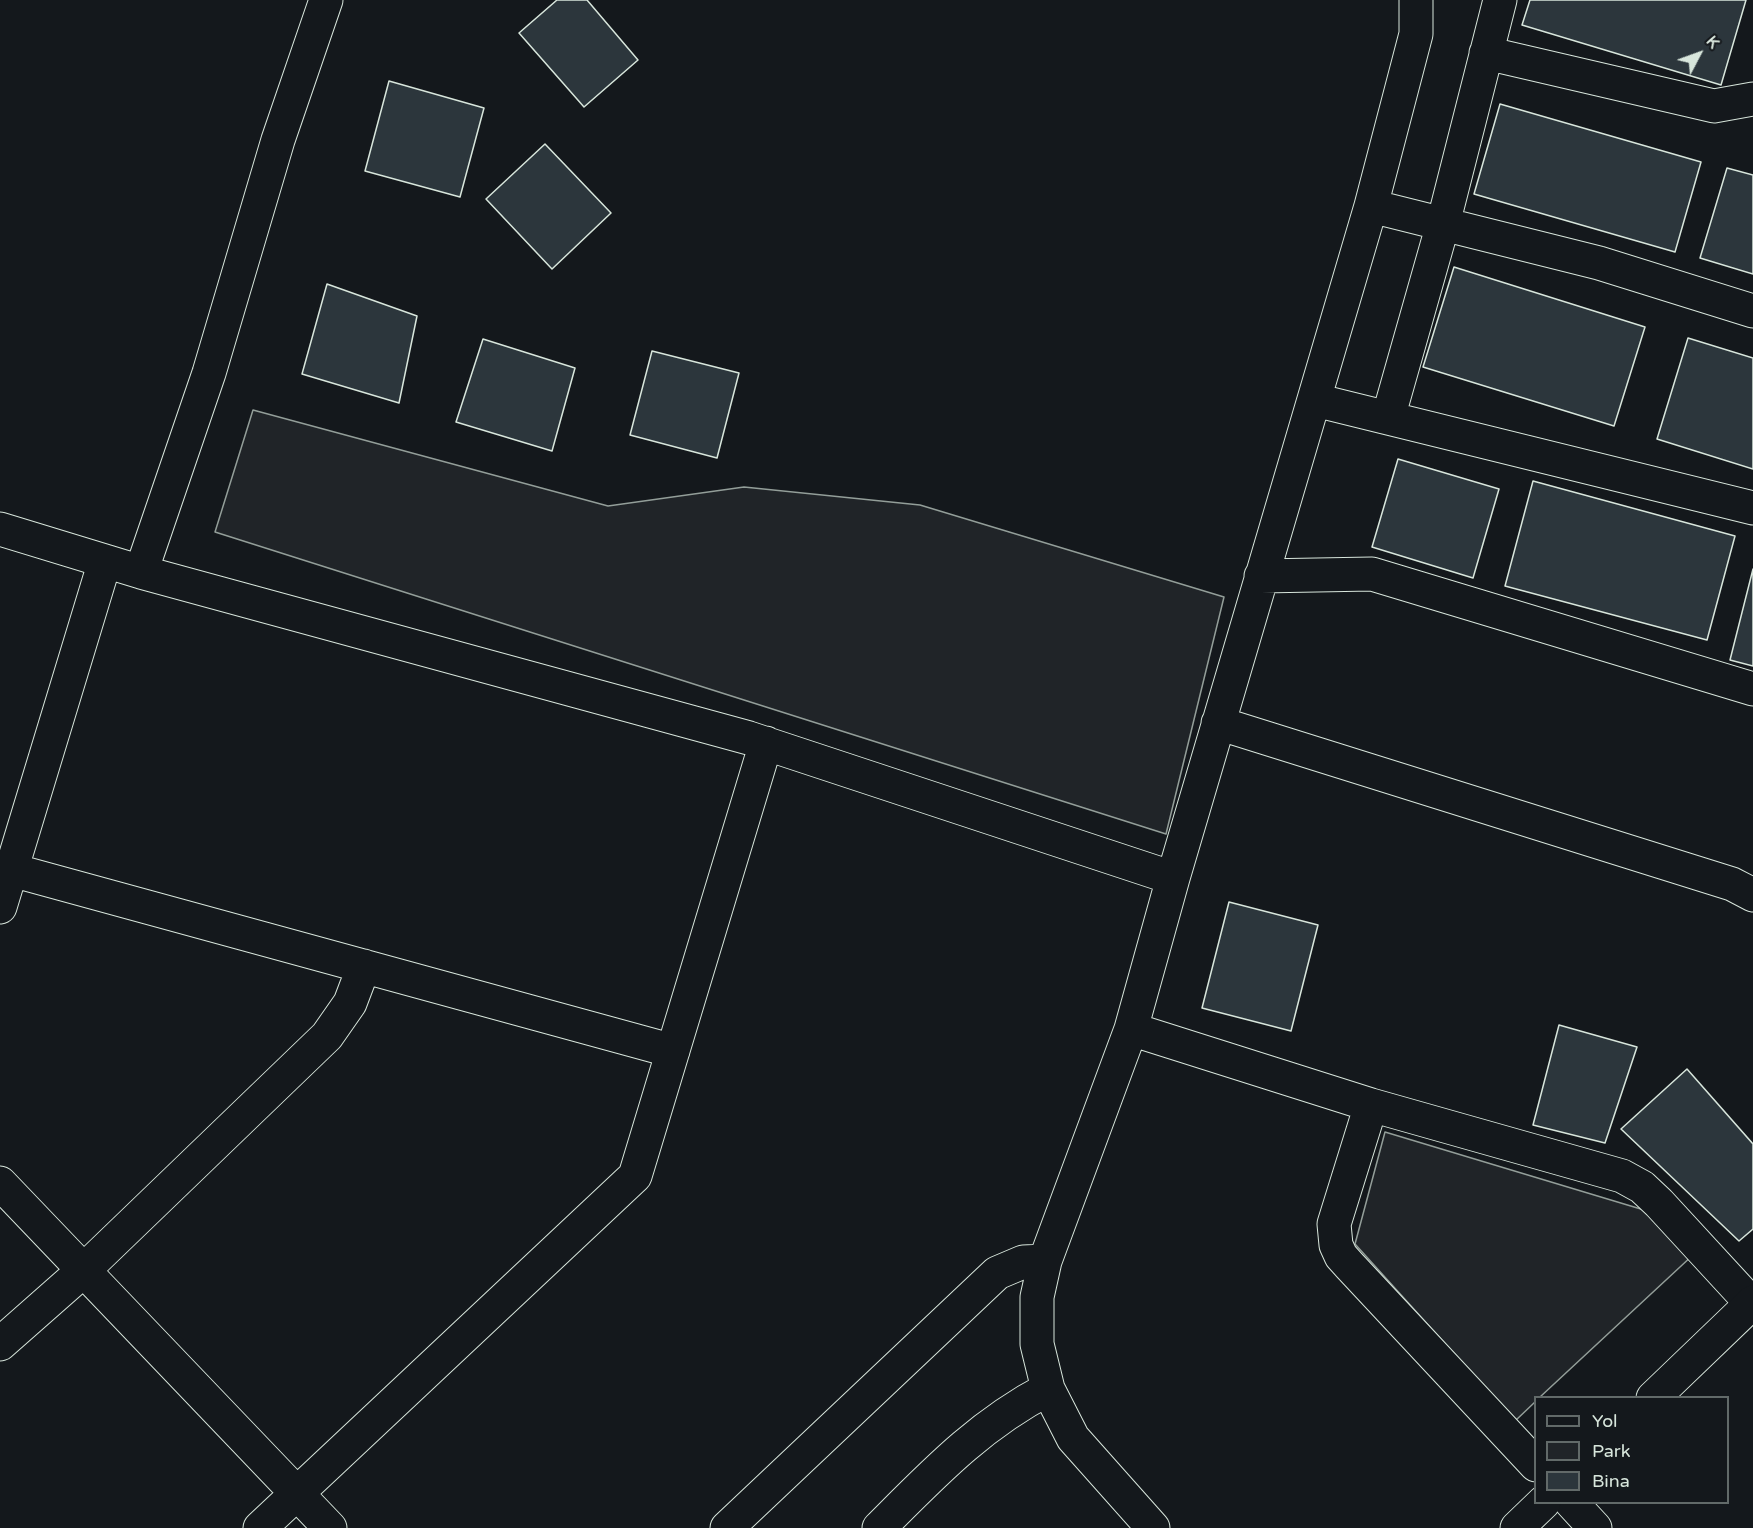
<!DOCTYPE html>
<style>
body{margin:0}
#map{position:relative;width:1753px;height:1528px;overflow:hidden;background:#14181c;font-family:"Varela Round",sans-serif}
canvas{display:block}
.legend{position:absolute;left:1534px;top:1396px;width:195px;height:108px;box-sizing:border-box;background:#14181c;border:2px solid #626a69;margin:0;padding:8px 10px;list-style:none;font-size:18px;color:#d8e6dc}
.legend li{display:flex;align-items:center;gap:12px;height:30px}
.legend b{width:30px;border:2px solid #626a69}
.north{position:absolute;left:1669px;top:24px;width:60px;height:60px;-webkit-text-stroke:4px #14181c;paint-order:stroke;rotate:49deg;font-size:16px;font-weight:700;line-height:24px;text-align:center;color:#d8e6dc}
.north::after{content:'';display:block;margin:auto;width:21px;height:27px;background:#d8e6dc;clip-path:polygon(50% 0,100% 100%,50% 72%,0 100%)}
</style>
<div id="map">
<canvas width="1753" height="1528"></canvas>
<ul class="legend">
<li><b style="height:8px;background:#14181c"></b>Yol</li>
<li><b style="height:16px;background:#202428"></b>Park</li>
<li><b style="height:16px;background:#2c363c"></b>Bina</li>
</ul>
<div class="north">K</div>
</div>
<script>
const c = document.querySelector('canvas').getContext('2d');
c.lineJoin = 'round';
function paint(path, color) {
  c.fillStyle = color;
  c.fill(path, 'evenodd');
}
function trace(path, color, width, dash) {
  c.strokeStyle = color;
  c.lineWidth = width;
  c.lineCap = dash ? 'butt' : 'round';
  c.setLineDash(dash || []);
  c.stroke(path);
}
const green = new Path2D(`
 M253 410 608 506 744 487 920 505 1224 597 1166 834 215 532Z
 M1385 1132 1654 1213 1694 1254 1540 1397 1536 1398 1535 1402 1515 1421 1355 1244Z`);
const building = new Path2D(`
 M557 0H587L638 60 584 107 519 33Z
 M1530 0H1746L1721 85 1522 25Z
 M389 81 484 108 460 197 365 171Z
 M1500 104 1701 162 1675 252 1474 194Z
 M545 144 611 213 552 269 486 199Z
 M1727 168 1753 175V274L1700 258Z
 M1454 267 1645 327 1614 426 1423 367Z
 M327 284 417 316 399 403 302 374Z
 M1688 338 1753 358V469L1657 439Z
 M483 339 575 368 552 451 456 422Z
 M652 351 739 373 717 458 630 435Z
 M1398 459 1499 489 1473 578 1372 547Z
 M1533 481 1735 536 1707 640 1505 586Z
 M1753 569V666L1730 660Z
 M1229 902 1318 925 1291 1031 1202 1008Z
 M1559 1025 1637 1047 1605 1143 1533 1125Z
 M1687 1069 1753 1144V1229L1739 1241 1621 1129Z`);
const minor = new Path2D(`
 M1486 53 1714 106 1753 99
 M1371 206 1599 263 1753 311
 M1315 400 1753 508
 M1388 418 1443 224 1500 0
 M0 529 141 572 749 738 1173 878
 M141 572 209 373 278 140 326 0
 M1261 576 1372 574 1753 689
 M1218 723 1732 884 1753 895
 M12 870 673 1051
 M0 907 105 561
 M1131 1029 1371 1105 1622 1176 1642 1187 1659 1203 1753 1305
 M1371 1105 1334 1224 1336 1245 1341 1256 1350 1266 1536 1465
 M0 1183 330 1528
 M0 1344 84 1270 327 1036 350 1003 364 966
 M1571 1502 1595 1528
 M260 1528 635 1176 766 743
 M727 1528 997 1273 1023 1262 1045 1261
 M879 1528C933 1474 979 1425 1048 1389
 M1153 1528 1073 1438 1048 1389 1037 1344V1297L1045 1261 1131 1029 1173 878 1371 206 1416 34V0`);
const major = new Path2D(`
 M1653 1398 1753 1302
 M1517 1528 1544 1502`);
paint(green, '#202428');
trace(green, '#939e99', 1.5);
paint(building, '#2c363c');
trace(building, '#d8e6dc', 1.5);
trace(minor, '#d8e6dc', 35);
trace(major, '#d8e6dc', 35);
trace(minor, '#14181c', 33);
trace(major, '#14181c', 33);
</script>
